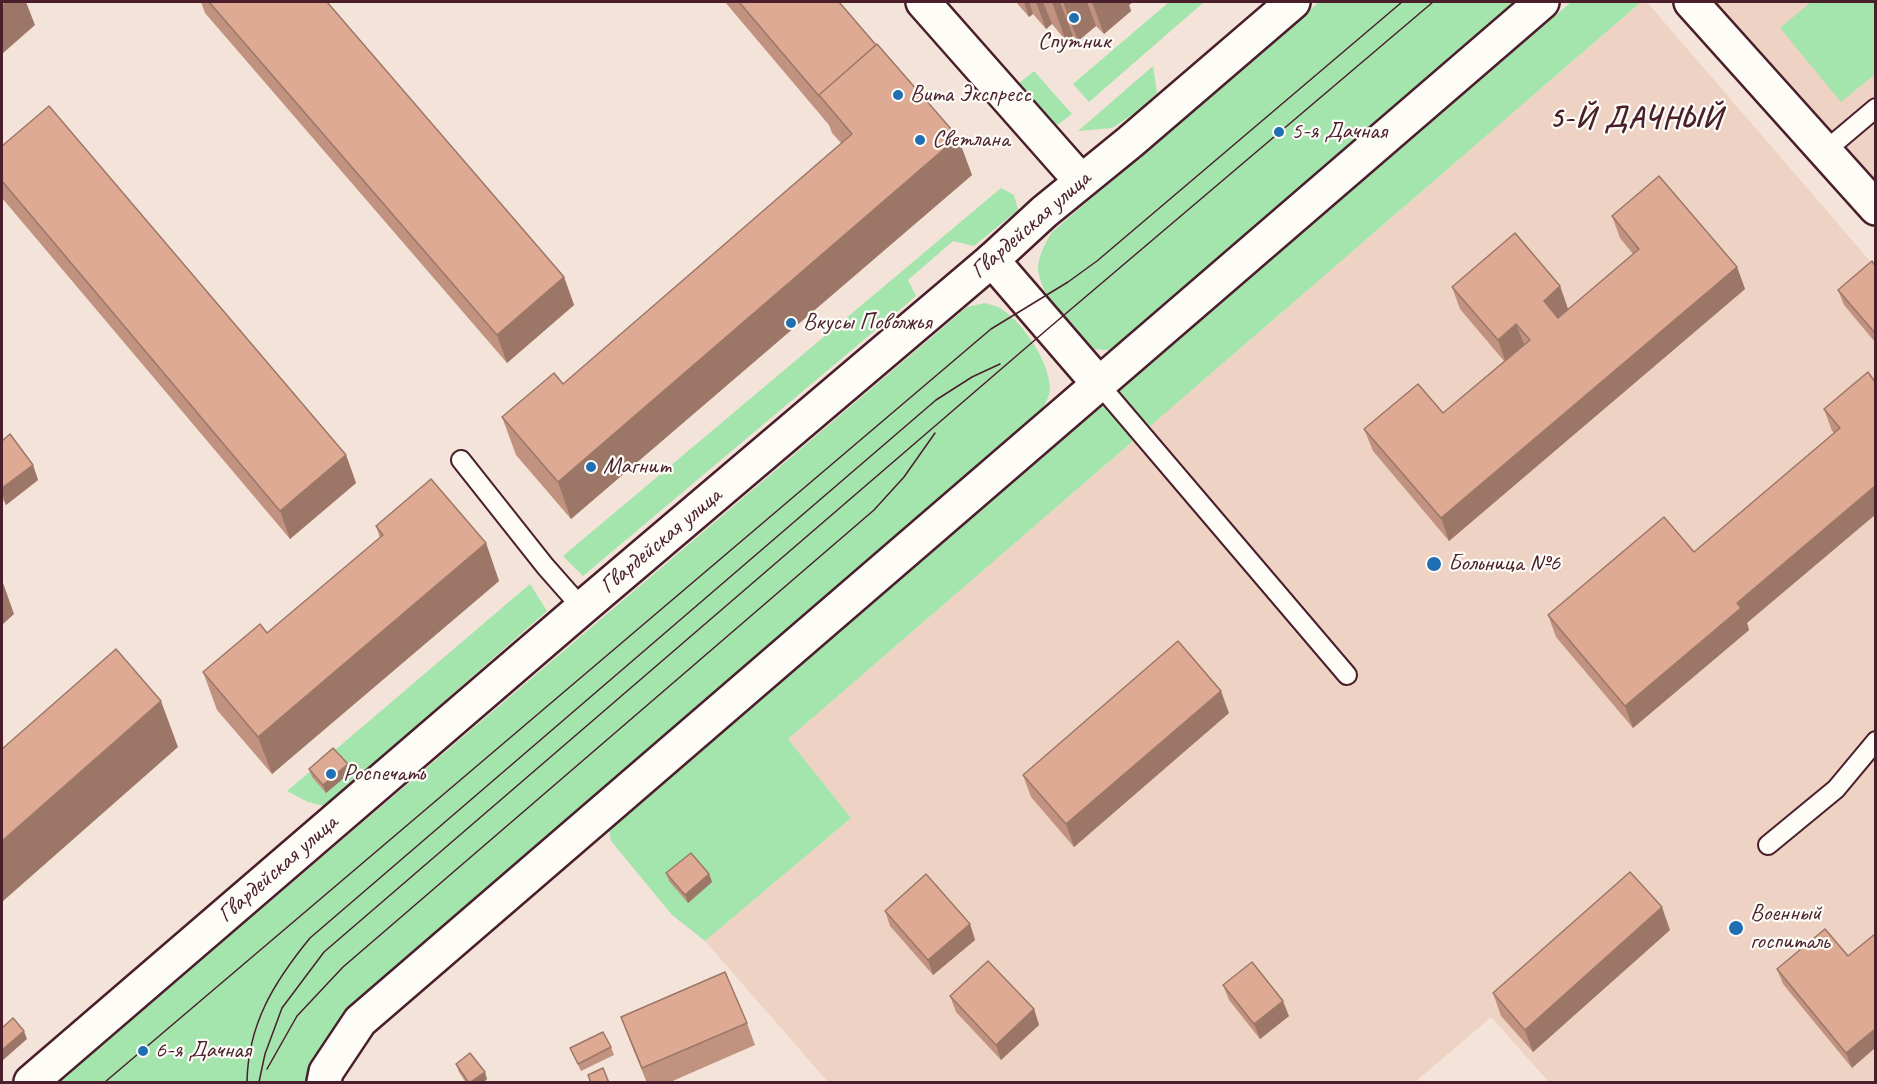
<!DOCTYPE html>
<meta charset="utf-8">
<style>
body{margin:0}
#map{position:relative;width:1877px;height:1084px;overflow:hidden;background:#f4e3d9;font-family:Caveat,sans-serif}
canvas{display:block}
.frame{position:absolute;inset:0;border:3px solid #4a1f2b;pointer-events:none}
</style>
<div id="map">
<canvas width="1877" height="1084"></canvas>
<div class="frame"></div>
</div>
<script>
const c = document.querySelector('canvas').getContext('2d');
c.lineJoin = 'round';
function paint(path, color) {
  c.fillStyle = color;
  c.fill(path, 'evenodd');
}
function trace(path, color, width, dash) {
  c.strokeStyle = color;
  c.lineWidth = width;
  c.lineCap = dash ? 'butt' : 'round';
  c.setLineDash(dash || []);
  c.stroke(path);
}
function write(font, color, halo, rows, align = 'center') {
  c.font = font + ' Caveat,sans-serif';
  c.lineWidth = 4.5;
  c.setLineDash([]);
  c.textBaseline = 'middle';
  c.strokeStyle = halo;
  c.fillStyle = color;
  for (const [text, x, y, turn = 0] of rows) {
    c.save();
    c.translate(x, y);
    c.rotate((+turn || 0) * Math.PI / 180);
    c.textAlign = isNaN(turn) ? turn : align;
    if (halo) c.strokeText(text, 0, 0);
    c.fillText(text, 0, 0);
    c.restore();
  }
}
const built = new Path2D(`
 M1641 2H1647L1875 267V1082H1549L1491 1017 1415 1082H828L705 941 851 818 788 739Z
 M1716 2H1875V179Z`);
const green = new Path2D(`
 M1169 2H1204L1089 102 1073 84Z
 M1319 2H1527L1136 337 1109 350 1087 349C1071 328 1045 301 1039 275 1035 261 1045 244 1052 232Z
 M1571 2H1641L788 739 851 818 705 941 672 915 611 841 609 831Z
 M1811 2H1875V74L1841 102 1780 28Z
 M1153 66 1157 93 1135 113 1112 128 1078 131Z
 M1034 71 1072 114 1056 126 1019 83Z
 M1001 188 1014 195 1018 210 974 246 953 241 908 280 916 296 583 576 563 556Z
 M985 303C991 305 998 306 1003 310 1024 324 1049 362 1050 388 1050 400 1040 412 1033 421L321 1052 305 1082H58L967 307Z
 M530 584 547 611 325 806 308 802 287 791Z`);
const service = new Path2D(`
 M1825 151 1876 108
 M1099 384 1347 675
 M461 460 545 566 582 608
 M1768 845 1836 789 1876 741`);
const minor = new Path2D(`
 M923 2 1081 181
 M1691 2 1876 208
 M992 260 1099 384
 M324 1082 326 1072 360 1021 1542 2`);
const tertiary = new Path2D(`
 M31 1082 582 608 992 260 1044 212 1130 142 1293 2`);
const tram = new Path2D(`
 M267 1069 297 1016 343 967 874 510 904 477 935 433
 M105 1082 991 329 1068 282 1097 261 1402 2
 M247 1082C248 1024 274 982 310 938L936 400 972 377 1000 364
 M259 1082 265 1054 282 1008 324 952 1050 327 1433 2`);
const wall = new Path2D(`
 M201 2H327L564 277 574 305 507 363 205 13Z
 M725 2H839L972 175 571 519 516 455 502 417 563 384 841 143 832 133 829 125Z
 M1016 2H1133L1129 5 1131 11 1104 34 1096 26 1078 41 1073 36 1066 41 1052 24 1046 29 1033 14 1029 17Z
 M2 146 346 455 356 483 290 539 2 198Z
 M1612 216 1737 267 1745 289 1449 541 1373 451 1364 429 1443 413 1504 361 1460 309 1452 287 1560 286 1568 309 1558 318 1633 254 1620 238Z
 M1875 266V342L1844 305 1838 290Z
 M1868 372 1747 623 1749 630 1633 728 1556 637 1548 615 1694 552 1834 433 1832 431 1824 409Z
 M2 441 33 465 38 480 6 505 2 498Z
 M376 526 486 543 499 581 272 774 217 710 203 672 267 633 380 538Z
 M1229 713 1074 847 1031 797 1023 775Z
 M309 769 351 772 326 793 312 777Z
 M666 873 709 874 712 882 688 903 669 881Z
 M885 911 970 924 975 940 933 975 890 926Z
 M1825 929 1852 1068 1783 984 1777 969Z
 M1670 930 1533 1052 1501 1016 1493 993Z
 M1223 985 1289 1016 1260 1039 1229 1000Z
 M950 996 1034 1009 1039 1025 1001 1060 956 1012Z
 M621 1017 747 1023 755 1045 668 1083H647L629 1039Z
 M611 1047 614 1055 581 1071 570 1048Z
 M456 1064 487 1079 483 1083H466L459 1072Z`);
const shadedWall = new Path2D(`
 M5 2H26L35 25 2 54V5Z
 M1024 2H1029L1033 14 1029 17Z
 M1036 2H1043L1052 24 1046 29Z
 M1052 2H1060L1073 36 1066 41Z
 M1063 2H1087L1096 26 1078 41Z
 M1092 2H1133L1129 5 1131 11 1104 34Z
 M958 137 972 175 571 519 558 482Z
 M1737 267 1745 289 1449 541 1441 518Z
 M564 277 574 305 507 363 497 335Z
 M1560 286 1568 309 1552 323 1544 301Z
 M1516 324 1525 346 1506 363 1498 340Z
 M346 455 356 483 290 539 280 511Z
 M33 465 38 480 6 505 2 492V488Z
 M1875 486V515L1747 623 1749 630 1633 728 1625 706 1737 603Z
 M486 543 499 581 272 774 258 737Z
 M2 580 14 614 2 625Z
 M1221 691 1229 713 1074 847 1066 824Z
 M161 701 178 747 2 902V841Z
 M348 764 351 772 326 793 323 785Z
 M709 874 712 882 688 903 685 895Z
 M1662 907 1670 930 1533 1052 1525 1030Z
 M970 924 975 940 933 975 928 960Z
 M1283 1001 1289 1016 1260 1039 1254 1024Z
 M1034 1009 1039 1025 1001 1060 996 1045Z
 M1875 1029V1048L1852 1068 1846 1053Z
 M24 1031 27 1039 2 1061V1050Z
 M485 1072 487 1079 483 1083H470Z`);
const building = new Path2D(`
 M209 2H327L564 277 497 335Z
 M739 2H839L876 45 819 95V96Z
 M877 44 958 137 558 482 502 417 554 373 563 384 852 134 819 95Z
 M49 106 346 455 280 511 2 181V146Z
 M1659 176 1737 267 1441 518 1364 429 1418 384 1443 413 1530 340 1516 324 1498 340 1452 287 1515 233 1560 286 1544 301 1558 318 1639 249 1612 216Z
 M1872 261 1875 266V333L1838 290Z
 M1868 372 1875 382V486L1737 603 1741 608 1625 706 1548 615 1664 517 1694 552 1840 428 1824 409Z
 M10 434 33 465 2 488V441Z
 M431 479 486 543 258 737 203 672 260 624 267 633 383 535 376 526Z
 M1178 641 1221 691 1066 824 1023 775Z
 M116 649 161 701 2 841V749Z
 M333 748 348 764 323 785 309 769Z
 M691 853 709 874 685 895 666 873Z
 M1630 872 1662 907 1525 1030 1493 993Z
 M926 874 970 924 928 960 885 911Z
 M1825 929 1848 956 1875 934V1029L1846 1053 1777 969Z
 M988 961 1034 1009 996 1045 950 996Z
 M1252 962 1283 1001 1254 1024 1223 985Z
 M725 972 747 1023 642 1068 621 1017Z
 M13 1018 24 1031 2 1050V1028Z
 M603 1032 611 1047 578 1064 570 1048Z
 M470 1053 485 1072 469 1083 456 1064Z
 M603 1068 609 1083H591L588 1075Z`);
const markers = [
 [1074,18,6,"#1f6fb2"],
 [898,95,6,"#1f6fb2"],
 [1279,132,6,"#1f6fb2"],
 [920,140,6,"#1f6fb2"],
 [791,323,6,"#1f6fb2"],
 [591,467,6,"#1f6fb2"],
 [1434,564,8,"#1f6fb2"],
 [331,774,6,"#1f6fb2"],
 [1736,928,8,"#1f6fb2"],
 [143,1051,6,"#1f6fb2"]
];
const poiNames = [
 ["Спутник",1074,42,"center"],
 ["Вита Экспресс",910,95],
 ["5-я Дачная",1291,132],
 ["Светлана",932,140],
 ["Вкусы Поволжья",803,323],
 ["Магнит",603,467],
 ["Больница №6",1448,564],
 ["Роспечать",343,774],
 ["Военный",1750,914],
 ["госпиталь",1750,942],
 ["6-я Дачная",155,1051]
];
const streetNames = [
 ["Гвардейская улица",1031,225,-41],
 ["Гвардейская улица",661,541,-40],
 ["Гвардейская улица",278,869,-41]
];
const districtNames = [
 ["5-Й ДАЧНЫЙ",1636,119]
];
paint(built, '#eed2c4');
paint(green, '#a4e5ae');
trace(service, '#4a1f2b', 22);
trace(minor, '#4a1f2b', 38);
trace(tertiary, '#4a1f2b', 38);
trace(service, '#fdfcf7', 18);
trace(minor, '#fdfcf7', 33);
trace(tertiary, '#fdfcf7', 33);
trace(tram, '#4a1f2b', 1.5);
paint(wall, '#c0927f');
paint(shadedWall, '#9c7768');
paint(building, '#dfaa94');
trace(building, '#9c7768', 1.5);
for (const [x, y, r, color] of markers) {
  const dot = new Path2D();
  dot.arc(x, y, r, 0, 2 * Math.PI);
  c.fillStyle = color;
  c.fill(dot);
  trace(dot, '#fdfcf7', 2);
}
write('24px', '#4a1f2b', '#fdfcf7', poiNames, 'left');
write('24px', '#4a1f2b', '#fdfcf7', streetNames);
c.letterSpacing = '1.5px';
write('bold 30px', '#4a1f2b', '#fdfcf7', districtNames);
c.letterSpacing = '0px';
</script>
